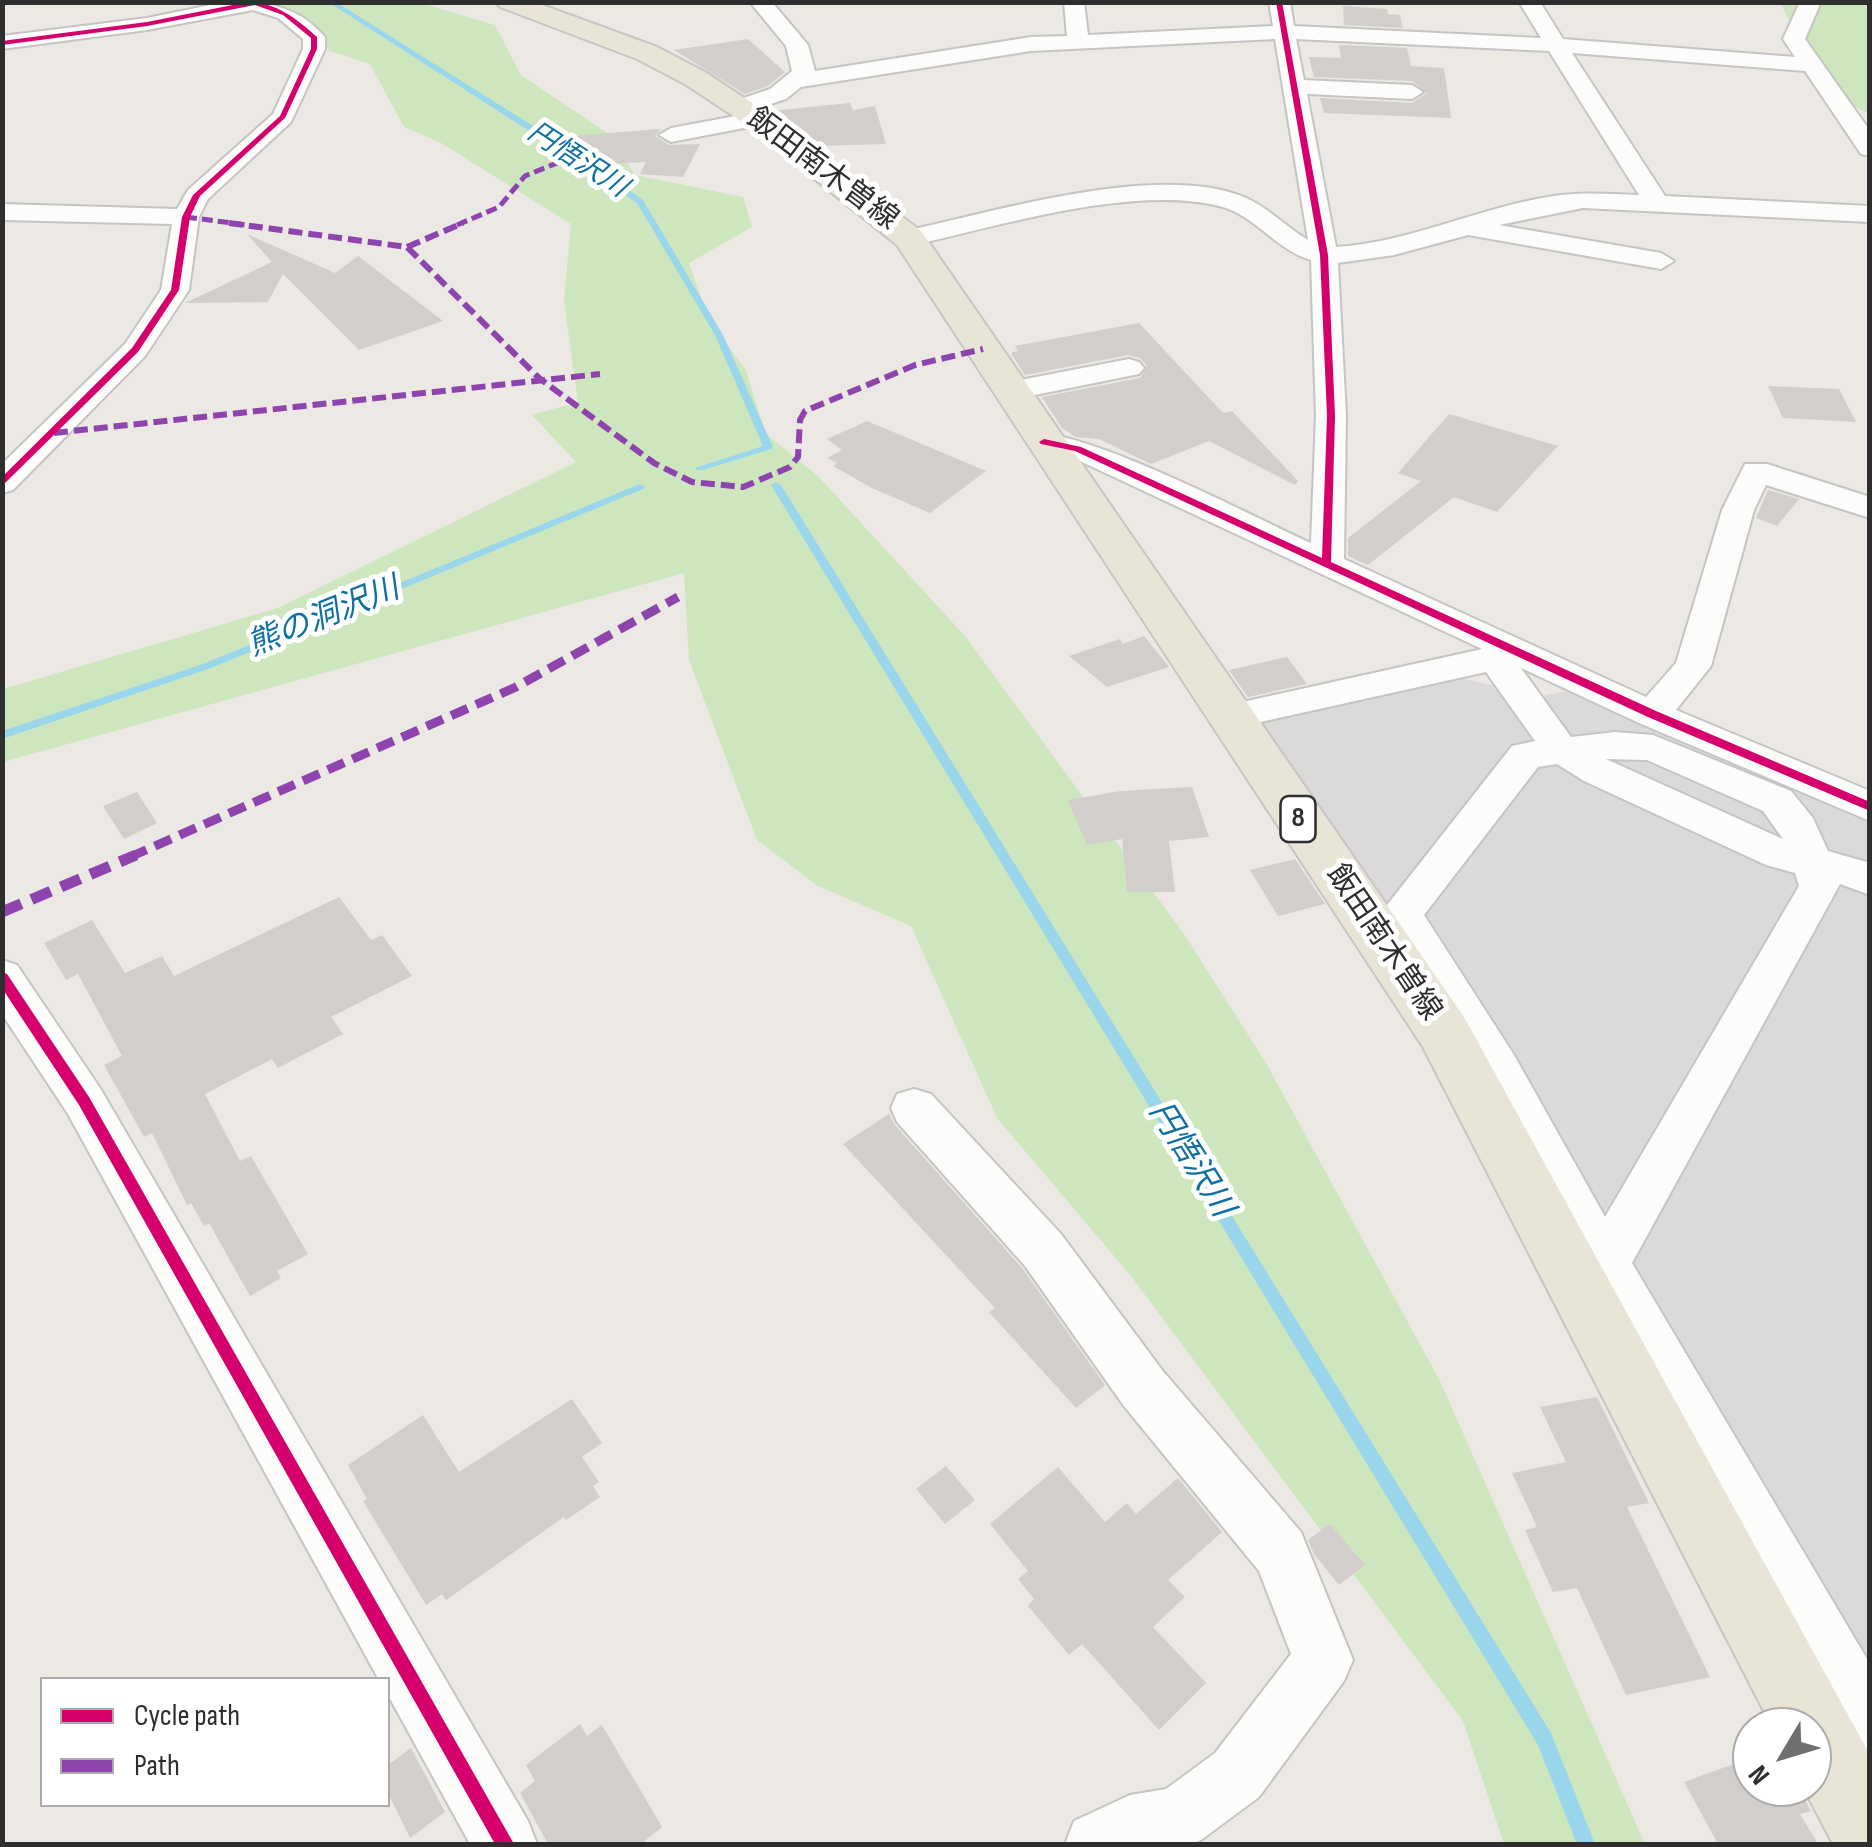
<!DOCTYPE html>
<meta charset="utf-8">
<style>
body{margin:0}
#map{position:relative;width:1872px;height:1847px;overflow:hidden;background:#ece8e4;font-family:"Sofia Sans Condensed",sans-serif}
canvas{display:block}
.frame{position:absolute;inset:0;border:5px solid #2e2e2e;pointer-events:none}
.legend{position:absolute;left:40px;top:1677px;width:350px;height:130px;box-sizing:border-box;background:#fff;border:2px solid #ababab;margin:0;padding:12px 18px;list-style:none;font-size:30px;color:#2e2e2e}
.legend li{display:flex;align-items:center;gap:20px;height:50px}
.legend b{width:50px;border:2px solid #ababab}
.north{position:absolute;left:1732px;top:1707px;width:100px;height:100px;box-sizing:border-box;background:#fff;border:2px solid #ababab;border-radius:50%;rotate:232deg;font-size:28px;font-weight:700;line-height:40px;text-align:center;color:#2e2e2e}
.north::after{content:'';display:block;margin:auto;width:35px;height:45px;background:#706f6e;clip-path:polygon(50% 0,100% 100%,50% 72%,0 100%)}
</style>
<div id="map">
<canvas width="1872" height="1847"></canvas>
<div class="frame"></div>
<ul class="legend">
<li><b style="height:12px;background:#d6006c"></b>Cycle path</li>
<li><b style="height:12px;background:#8e44ad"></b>Path</li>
</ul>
<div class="north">N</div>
</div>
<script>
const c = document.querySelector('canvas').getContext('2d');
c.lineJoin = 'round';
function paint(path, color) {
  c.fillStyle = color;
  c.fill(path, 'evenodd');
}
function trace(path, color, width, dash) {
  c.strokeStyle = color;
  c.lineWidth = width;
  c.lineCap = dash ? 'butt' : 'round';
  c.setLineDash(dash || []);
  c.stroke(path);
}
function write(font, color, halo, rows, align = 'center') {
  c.font = font + ' "Sofia Sans Condensed","Noto Sans JP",sans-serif';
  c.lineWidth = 10;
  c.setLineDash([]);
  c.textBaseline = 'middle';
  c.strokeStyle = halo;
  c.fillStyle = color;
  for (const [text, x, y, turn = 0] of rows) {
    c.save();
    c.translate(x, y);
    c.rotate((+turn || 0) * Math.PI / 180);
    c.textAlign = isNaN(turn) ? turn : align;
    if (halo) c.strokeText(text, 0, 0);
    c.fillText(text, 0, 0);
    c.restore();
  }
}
const industrial = new Path2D(`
 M1447 675 1541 696 1572 690 1869 820V1777L1260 725 1262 718Z`);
const green = new Path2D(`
 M276 3H421L495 25 521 75 609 134 635 175 743 197 752 227 689 263 709 321 746 370 765 433 818 476 965 636 1184 934 1266 1063 1440 1381 1645 1844H1504L1463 1721 1131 1276 997 1118 911 926 818 886 757 840 689 660 684 573 3 762V689L278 608 576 462 532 415 578 402 564 301 571 224 441 143 404 127 370 64 330 51 314 30Z
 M1780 3H1869V114L1818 88 1805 50Z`);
const stream = new Path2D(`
 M328 2H336L576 153 643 200 723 335 773 447 771 449 703 470H697L695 468 763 446 715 335 637 203 570 157Z
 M776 482 781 485 1551 1733 1595 1844H1577L1538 1745 771 485Z
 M640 484 645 487 643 489 211 668 2 739V731L203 664Z`);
const building = new Path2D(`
 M1343 6 1387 9 1388 14 1400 15 1403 28 1344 25Z
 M748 39 785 72 768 86 745 94 674 50Z
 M1339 45 1407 48 1411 66 1444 68 1451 118 1324 113 1320 98 1412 103 1427 93 1412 81 1314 77 1309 57 1341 58Z
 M850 103 853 110 875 106 886 144 816 146 770 111Z
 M661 129 655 136 669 145 700 144 683 177 640 174 646 162 557 166 555 137Z
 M247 234 335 273 358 256 443 321 359 350 283 274 268 302 185 303 272 262Z
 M1139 323 1223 413 1232 411 1298 481 1295 485 1209 441 1151 464 1099 439 1076 437 1062 428 1042 397 1140 378 1147 366 1140 358 1128 355 1025 375 1011 353 1018 351 1015 346Z
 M1768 386 1839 389 1856 422 1783 418Z
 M1449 414 1558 446 1497 512 1454 497 1368 565 1348 556V538L1421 481 1398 473Z
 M867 421 986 471 930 513 872 488 833 466 837 463 827 458 842 450 827 439Z
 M1768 490 1799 499 1777 526 1756 518Z
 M1144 636 1169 667 1107 687 1069 656 1120 639 1123 644Z
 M1287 657 1307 684 1248 697 1229 670Z
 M1192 787 1209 837 1169 841 1175 892H1127L1122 839 1087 845 1068 800 1121 791Z
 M137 792 157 823 124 839 103 806Z
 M1295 859 1325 904 1278 916 1250 870Z
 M339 897 371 940 382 935 412 976 331 1017 343 1034 278 1068 272 1059 205 1094 240 1161 251 1156 308 1254 277 1271 281 1278 250 1296 209 1223 204 1226 191 1203 187 1205 152 1133 144 1137 104 1065 122 1056 78 974 66 980 44 943 92 920 125 973 162 956 174 976Z
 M889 1114 894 1124 1022 1268 1105 1385 1076 1408 989 1312 995 1308 843 1144Z
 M1597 1397 1649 1503 1627 1507 1710 1677 1626 1695 1577 1588 1553 1592 1525 1530 1537 1527 1512 1473 1566 1462 1540 1407Z
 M572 1399 602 1443 582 1457 599 1482 593 1486 600 1497 566 1520 564 1517 446 1600 442 1594 426 1605 363 1501 367 1499 348 1465 423 1415 459 1472Z
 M946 1466 975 1500 945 1524 916 1489Z
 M1058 1467 1105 1522 1127 1503 1136 1514 1178 1478 1222 1532 1168 1580 1185 1597 1153 1627 1206 1683 1159 1730 1082 1644 1069 1655 1028 1606 1034 1599 1018 1579 1028 1571 990 1524Z
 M1330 1524 1365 1565 1339 1585 1314 1554 1308 1540Z
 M1764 1720 1768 1727H1752V1787H1799L1811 1811 1800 1814 1818 1844H1718L1684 1782 1742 1761 1733 1745 1751 1738 1744 1726Z
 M580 1724 587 1736 602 1725 662 1827 641 1844H548L520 1793 535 1781 526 1765Z
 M411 1748 445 1812 410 1838 388 1793V1765Z`);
const minor = new Path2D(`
 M225 2C266 2 296 4 325 37V49L291 122 208 199 199 217 189 290 145 356 13 490 2 493V464L125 344 161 290 172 224 2 220V204L177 209 188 190 273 114 303 49V39L278 18 253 10 147 30 2 49V36L147 18Z
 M750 2H772L808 45 815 71 1031 37 1067 36 1064 2H1084L1088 35 1273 26 1269 2H1290L1294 26 1541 38 1519 2H1540L1563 39 1795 57 1783 39 1800 2H1821L1805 39 1870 131V156L1861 154 1805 71 1572 53 1665 196 1870 206V222L1583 208 1499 225 1661 253 1674 261 1661 269 1468 235 1394 255 1338 263 1346 416 1344 559 1646 697 1676 663 1722 510 1745 464H1767L1870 497V518L1766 485 1754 510 1711 666 1676 710 1870 791V821L1639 723 1521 668 1571 737 1615 732 1653 735 1791 791 1813 818 1828 851 1870 863V895L1840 884 1632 1263 1870 1664V1753L1848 1745 1587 1280 1482 1081 1380 914 1512 746 1535 741 1486 672 1229 729 1216 726 1210 717 1216 708 1229 705 1482 649 1069 456 1033 449 1028 442 1033 435C1077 424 1260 520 1311 543L1316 416 1311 260C1276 250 1254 214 1219 206 1133 184 995 227 909 246L896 238 909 230C998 211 1158 162 1244 197 1268 207 1286 227 1308 240L1275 39 1031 51 801 87 786 99 740 114 728 107 732 102 770 89 792 71 786 46ZM1296 39 1549 51 1639 195C1610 194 1582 192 1554 196 1479 207 1412 242 1336 247L1307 94 1412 99 1423 92 1412 85 1304 80ZM1606 759 1647 760 1763 811 1783 839ZM1557 764 1584 781 1766 865 1795 873 1799 886 1605 1217 1514 1055 1424 915 1538 767Z
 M757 112 769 119 765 124 671 142 659 135 671 128Z
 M1129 359 1139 362 1144 368 1139 374 1010 400 999 397 995 391 999 385 1010 382Z
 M2 960 17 965 100 1088 528 1821 537 1844H470L388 1695V1680H379L68 1114 2 1014Z
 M914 1089 931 1094 1061 1234 1162 1370 1301 1532 1353 1660 1344 1681 1259 1797 1201 1840 1192 1844H1065L1074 1821 1130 1795 1166 1789 1215 1753 1291 1654 1259 1571 1124 1406 1025 1266 897 1122 891 1108 897 1094Z`);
const major = new Path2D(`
 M496 2H534L657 47 705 72 767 113 921 231 1464 1017 1870 1755V1844H1833L1803 1787H1812V1727H1772L1423 1047 897 245 747 125 685 84 637 59 500 7Z`);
const quietFar3 = new Path2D(`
 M186 217 247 225
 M457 225 499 207 525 176 589 150`);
const quietFar2 = new Path2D(`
 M229 223 407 247 539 378 654 463 692 482 743 487 790 467 798 457 800 420 805 411 915 365 983 349
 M407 247 463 223
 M54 433 600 374`);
const quietFar1 = new Path2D(`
 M130 857 516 687 678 597`);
const quiet = new Path2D(`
 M2 912 136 855`);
const cycleway = new Path2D(`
 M248 2C276 2 297 19 317 37V49L285 118 200 196 190 217 179 290 138 352 2 486V477L132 348 171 290 182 217 193 195 280 116 311 49V38L283 15 255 5 147 26 2 45V41L147 22Z
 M1276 2H1282L1328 255 1335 416 1331 562 1656 711 1870 802V811L1648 717 1075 451 1041 444 1039 442 1044 439 1081 447 1322 558 1327 416 1320 255Z
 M2 972 7 974 89 1097 514 1844H495L79 1105 2 988Z`);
const farWaternames = [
 ["円悟沢川",577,161,33]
];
const shields = [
 [1298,819,35]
];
const shieldNames = [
 ["8",1298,819]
];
const streetNames = [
 ["飯田南木曽線",822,170,37],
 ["飯田南木曽線",1383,943,56]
];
const waterNames = [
 ["熊の洞沢川",324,618,-22],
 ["円悟沢川",1190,1160,58]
];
paint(industrial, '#dcd9db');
paint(green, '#cee6be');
paint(stream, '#99d6ec');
paint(building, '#d1cecb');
trace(minor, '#c5c4c5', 4);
trace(major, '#c6c5c4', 4);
paint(minor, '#fcfcfb');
paint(major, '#e8e4d6');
trace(quietFar3, '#8e44ad', 5, [11, 5]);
trace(quietFar2, '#8e44ad', 6, [14, 6]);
trace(quietFar1, '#8e44ad', 9, [18, 9]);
trace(quiet, '#8e44ad', 11, [21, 11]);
paint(cycleway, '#d6006c');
write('italic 28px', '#0d6fa3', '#fff', farWaternames);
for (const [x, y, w] of shields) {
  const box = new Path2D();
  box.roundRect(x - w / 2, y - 23, w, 46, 8);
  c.fillStyle = '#fff';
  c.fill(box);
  trace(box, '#2e2e2e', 2.5);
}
write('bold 28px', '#2e2e2e', null, shieldNames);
write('30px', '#2e2e2e', '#fff', streetNames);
write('italic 32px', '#0d6fa3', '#fff', waterNames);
</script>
